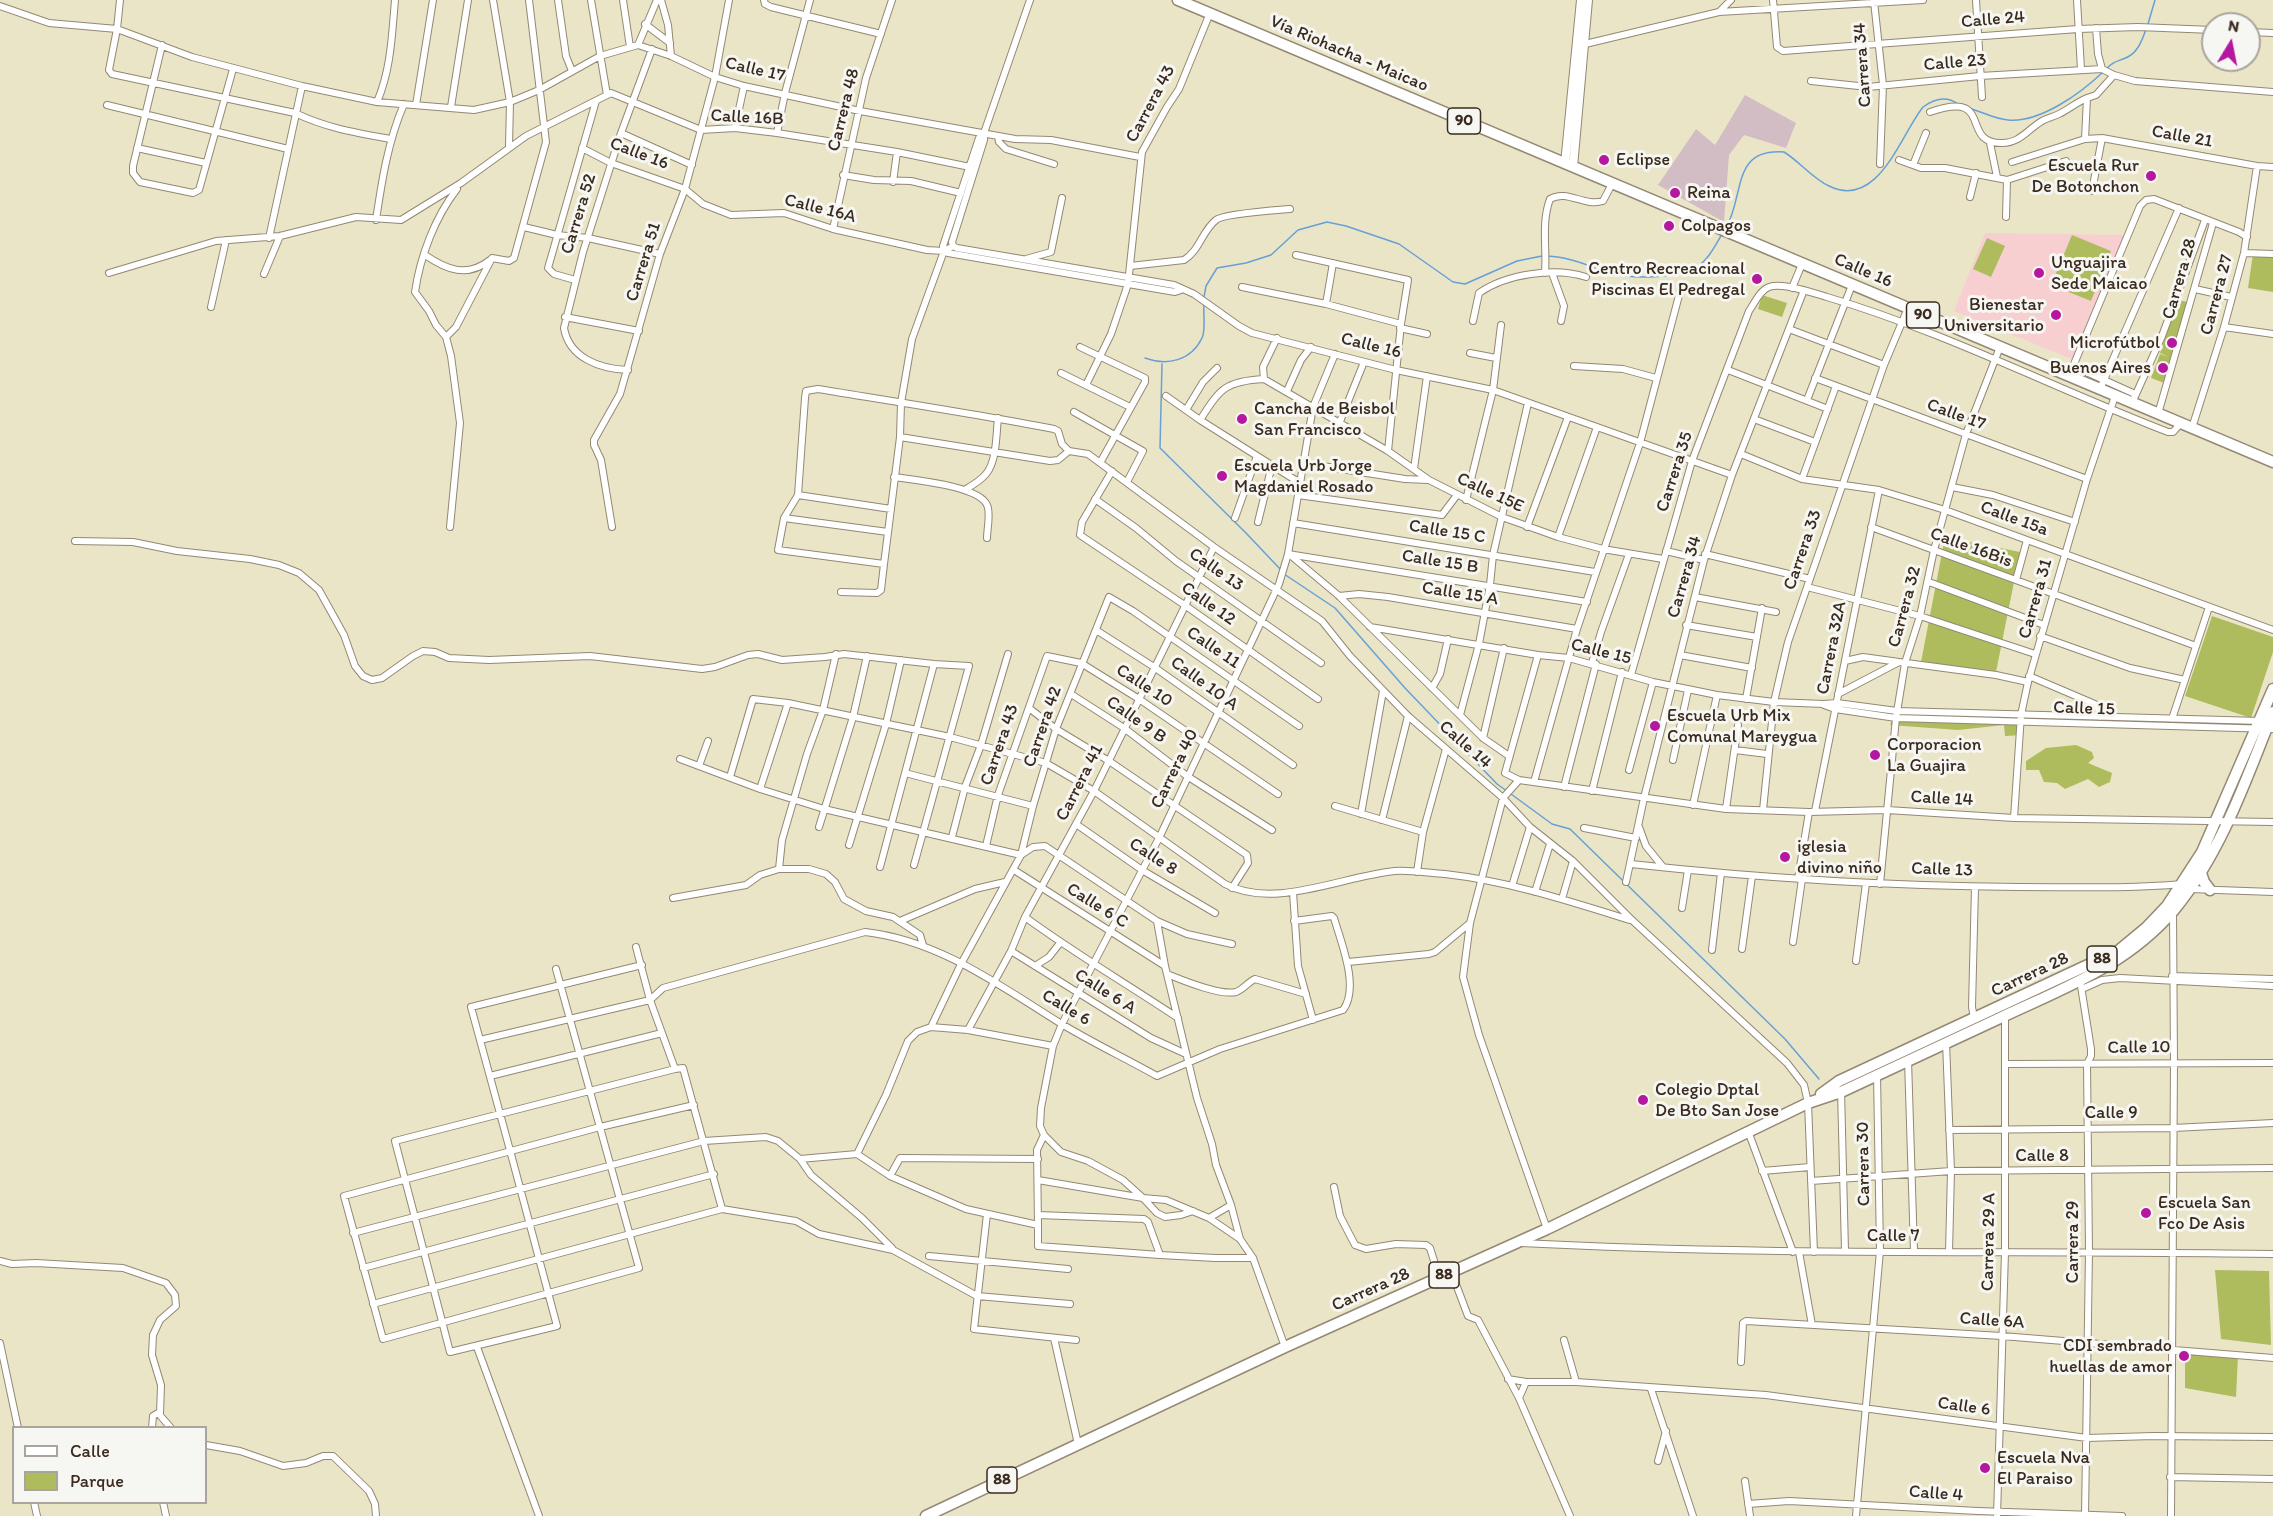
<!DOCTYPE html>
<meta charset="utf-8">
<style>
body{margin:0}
#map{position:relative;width:2273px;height:1516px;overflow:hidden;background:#ebe5c8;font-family:Itim,sans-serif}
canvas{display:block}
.legend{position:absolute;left:12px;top:1426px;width:195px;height:78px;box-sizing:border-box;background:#f6f6f2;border:2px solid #aba49d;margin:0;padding:8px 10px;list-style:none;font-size:18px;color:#3b2a1e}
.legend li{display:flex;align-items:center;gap:12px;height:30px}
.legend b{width:30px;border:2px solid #aba49d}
.north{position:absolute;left:2201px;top:12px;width:60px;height:60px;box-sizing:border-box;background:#f6f6f2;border:2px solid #aba49d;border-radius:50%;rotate:10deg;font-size:16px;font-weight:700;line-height:24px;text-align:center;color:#3b2a1e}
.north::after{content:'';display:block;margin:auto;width:21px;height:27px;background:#b5179e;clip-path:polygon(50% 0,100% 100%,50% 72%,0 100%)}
</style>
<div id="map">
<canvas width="2273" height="1516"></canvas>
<ul class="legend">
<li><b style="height:8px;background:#fff"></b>Calle</li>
<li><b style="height:16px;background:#aebc5e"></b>Parque</li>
</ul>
<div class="north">N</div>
</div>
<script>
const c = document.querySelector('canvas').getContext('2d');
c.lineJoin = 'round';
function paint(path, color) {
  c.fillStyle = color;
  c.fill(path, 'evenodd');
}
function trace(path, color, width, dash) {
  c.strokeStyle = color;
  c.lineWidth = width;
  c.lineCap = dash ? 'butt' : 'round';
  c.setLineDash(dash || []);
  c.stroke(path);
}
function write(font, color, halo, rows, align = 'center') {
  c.font = font + ' Itim,sans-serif';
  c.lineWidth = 6;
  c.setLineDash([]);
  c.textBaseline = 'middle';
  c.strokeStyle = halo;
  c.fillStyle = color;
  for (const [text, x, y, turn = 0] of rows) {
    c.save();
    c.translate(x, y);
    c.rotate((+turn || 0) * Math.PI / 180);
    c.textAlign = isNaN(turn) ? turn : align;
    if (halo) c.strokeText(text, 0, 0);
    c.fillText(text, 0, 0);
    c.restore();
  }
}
const built = new Path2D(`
 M1985 233 2125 235 2074 360 1954 311Z`);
const industrial = new Path2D(`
 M1745 95 1796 123 1786 148 1744 135 1729 155 1724 222 1658 185 1696 129 1715 145Z`);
const green = new Path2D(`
 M2072 235 2111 251 2091 301 2051 285Z
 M1987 238 2005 246 1991 277 1973 269Z
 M2253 254 2273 257V292L2248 288Z
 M1762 295 1787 303 1782 317 1758 309Z
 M2178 300 2188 302 2167 384 2151 378 2160 354 2169 357 2160 353Z
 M1945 537 2020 552 1995 677 1921 662Z
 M2212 616 2273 637V652L2251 718 2185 696Z
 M1895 714H1997L2019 717 2022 735 2005 736 2004 725 1958 730 1890 725Z
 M2076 745 2092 752 2094 758 2088 763 2112 773 2110 782 2099 787 2088 779 2065 789 2057 783 2044 782 2039 770H2026V761L2046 748Z
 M2215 1270 2269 1271 2271 1345 2221 1339Z
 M2185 1353 2238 1356 2236 1397 2185 1388Z`);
const stream = new Path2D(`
 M2148 24 2155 0
 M2106 69C2113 62 2115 62 2123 59 2137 55 2142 41 2146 29
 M1968 108C1981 111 1994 119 2008 120 2040 123 2081 93 2103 72
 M1726 228C1745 195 1731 148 1784 152 1799 161 1813 179 1829 186 1878 210 1900 136 1923 107 1934 99 1946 95 1958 104
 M1547 256C1570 257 1589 266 1610 273 1630 279 1679 279 1697 267 1708 260 1715 246 1722 234
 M1204 297 1206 286 1217 268 1246 263 1271 255 1298 230 1327 222 1346 226 1399 244 1453 282 1465 284 1517 261 1542 256
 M1145 358C1167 366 1191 361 1202 338 1206 330 1203 314 1204 305
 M1162 364 1160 448 1246 533 1281 570
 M1284 574 1335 608 1405 688 1497 784 1507 791
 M1511 794 1552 824 1570 829 1785 1039 1819 1079`);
const minor = new Path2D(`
 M120 0 117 29 109 70 112 74 295 113C326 128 357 133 391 139
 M493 0 510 102 509 146
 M558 0 566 56 572 71
 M591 0 607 95
 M623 0 630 47
 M661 0 668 25 671 56
 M764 0 765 4 771 7 881 34
 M1773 0 1777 47 1783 51 2078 29 2138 27 2213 30
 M1976 0 1982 97
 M2077 0 2081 69
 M1874 1 1883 85 1880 164
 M0 6 49 23 117 29 192 57 302 86 377 102 474 110 510 102 539 90 600 56 638 45 671 56 715 77 744 86 860 111 1015 139 1051 140 1140 157
 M1719 12 1731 0
 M645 24 670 43
 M2096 28 2098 54 2102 69
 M2249 32 2273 33
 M162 45 133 166V173L140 182 193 193 199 190 233 69
 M638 45 657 0
 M1581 45 1719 12 1923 0
 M2102 69 2114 75 2135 81 2273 92
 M1811 81 1868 87 1980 76 2102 69
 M377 102C391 70 392 34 395 0
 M107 105 288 149
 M416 105 433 0
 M451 107 468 0
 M1930 112C1995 89 1959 144 2002 143 2020 143 2027 130 2042 121 2047 118 2053 117 2059 114 2069 109 2077 102 2087 98
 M735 128 744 86
 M621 133 692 165
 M777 133 785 93 810 0
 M984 133 979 138 943 246 944 251 912 339 901 403 900 437 884 564 778 550 784 518 798 495 805 398 806 391 818 389C897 402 976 414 1054 429L1058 431 1062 444 1069 451
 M998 136 999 142 1006 149 1054 164
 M2085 139 2087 98 2096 95 2114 75
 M1990 143 1997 177
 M137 148 206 163
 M582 148 611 163 685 189 703 204 731 215 784 213 833 229 927 250 944 251 953 246
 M1899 160 1921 168H1945L2007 180 2066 161
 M2012 162 2085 139 2102 138 2257 166 2273 167
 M1913 165 1926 133
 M843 175 874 180 911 181 961 193
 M893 182 897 152
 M2092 191 2102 138
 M1970 197 1976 173
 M2006 217 2007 180
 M376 220C382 180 388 141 404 104
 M524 227 557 235 588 238 660 254
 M833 229 866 78 892 0
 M269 238 302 86
 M953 246 957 248 1174 285 1194 294 1239 326 1252 333 1396 370 1493 390 1732 475
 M953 246 952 242 984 140V133L1030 0
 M944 251 948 253 1175 292 1181 290
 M2244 253 2273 254
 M425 255C447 270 467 278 490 260
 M1296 255 1408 280 1401 324 1388 451
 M1026 259 1051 252 1062 198
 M1130 266 1184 260C1200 250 1202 231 1216 220 1222 214 1278 210 1290 209
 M109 273 216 241 280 236 356 217 401 220 461 183 526 136 611 93 701 130 735 128 777 133 897 152 970 167
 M1545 273C1547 249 1541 223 1550 199 1567 189 1584 207 1603 201L1612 184
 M1552 273 1564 306 1561 321
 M264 274 280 236
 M575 280 554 274 548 268 596 101
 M1242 287 1326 304 1401 324
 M1792 288 1802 264
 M2195 289 2231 297
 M1326 304 1333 263
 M211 307 226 240
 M565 317 639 331
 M1473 321 1479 293C1506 274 1554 267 1586 277
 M2224 327 2273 334
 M1400 328 1427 334
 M1789 329 1884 365
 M446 337 456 327 492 258 509 261 514 258 546 142 529 0
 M1080 347 1145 378V382L1100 463
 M1470 353 1496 358
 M1574 366 1623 369 1656 378
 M2073 366 2135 394
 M628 370C600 369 569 358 564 328L583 252 621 133 652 49
 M1728 370 1828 409
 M1061 373 1130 407
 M2069 376 2140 206 2146 200 2154 199 2239 232 2247 237
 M1815 378 2087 479
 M1264 379 1263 367 1277 338
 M1086 385 1111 334 1128 284 1142 152 1167 107 1179 89 1210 13
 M2100 389 2179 208
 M1287 391 1301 360 1311 347
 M1166 396 1200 420 1300 483
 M1807 400 1852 285
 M2132 403 2162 336 2205 220
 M1186 410 1203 382 1217 368
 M1074 412 1143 451 1127 482
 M2158 414 2213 223
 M1754 419 1815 442
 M1200 420C1220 389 1225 381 1264 379L1388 451 1429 480 1502 517 1558 537 1603 549 1663 559
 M1339 424 1364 362
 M2192 428 2224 327 2244 253 2257 166
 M900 437 1050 461 1058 460 1069 451
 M1069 451 1088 454 1214 547 1322 621 1350 656 1408 716 1503 798 1530 827 1573 861 1633 921 1787 1063 1804 1085 1808 1103 1814 1252
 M1741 454 1802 479 1879 490 1945 510 2273 630
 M1303 463 1405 479 1428 480
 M1414 469 1427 376
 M1112 471 1082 522 1080 535 1186 606 1318 699
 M894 477C914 480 979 486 987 505 991 513 987 529 987 538
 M1802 479 1836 386
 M1952 487 1993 495 2075 522
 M966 489C973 485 981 480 986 474 997 461 996 435 998 418
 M798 495 891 509
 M1298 495 1442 515 1457 495
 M1095 499 1136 528 1176 561 1321 663
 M1466 500 1493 390 1501 325
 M784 518 888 532
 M1235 518 1257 456
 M1258 522 1272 465
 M1293 523 1595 572
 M450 527 460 423 451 356 446 337 436 325 429 311 415 292C420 257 435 217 457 189
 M612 527 601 460 594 445V440L620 394 660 254 685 189 715 77 729 0
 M1527 527 1568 417
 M1871 527 2196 646
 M1558 537 1597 427
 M75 541 133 542 177 551 250 559 279 565 299 573 319 590 344 635 355 666 363 676 372 680 382 678 413 656 423 651 435 652 449 658 489 660 590 656 702 669 715 667 748 655 758 654 782 660 825 657 844 654 934 664 969 666 914 865
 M1666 551 1704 560
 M1288 554 1587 602
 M1289 554 1339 596 1483 738 1509 756
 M1705 554 1810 579
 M2016 580 2027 540
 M1929 582 2044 625
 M1807 587 1920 616 2035 654
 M841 592 877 593 881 590 884 564
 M1339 596 1359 594 1388 597 1577 629
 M1695 597 1776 612
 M1686 625 1757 637
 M1370 627 1538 655 1569 658 1653 682 1717 695 1774 702 1824 704 1837 703 1897 711 2261 721
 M1096 630 1154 667 1293 765
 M2040 636 2130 668 2185 680
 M1538 655 1505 773 1519 780 1726 809 1809 812 1887 810 2014 818 2273 822
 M1680 655 1752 668
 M1845 661 1863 657 1899 662
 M1592 663 1601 632 1629 554
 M1631 675 1692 461 1749 311C1754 304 1760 290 1769 287 1783 282 1813 293 1827 297 1945 332 2054 388 2168 432H2173L2181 423
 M2029 676 2097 705 2100 717
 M1432 688 1440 674 1448 639
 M1071 694 1124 728 1187 776 1272 830
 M1838 694 1899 662 1996 675 2028 682
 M1746 699 1762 608
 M1824 705 1835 709 1896 718 2273 729
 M1029 708 1056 729 1109 761 1247 855 1248 863 1232 888
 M1460 715 1479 644 1490 585 1493 555 1528 403
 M2172 719 2209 607
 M1483 738 1504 648
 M1735 750 1767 754
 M680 759 760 789 824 809 1021 855 1033 847 1045 846 1157 921 1187 934 1232 944
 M1673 760 1688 690
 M699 766 708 741
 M1629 770 1653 682
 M905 773 1033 806
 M730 777 753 699 788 703 950 737 1046 763 1094 791 1225 884C1275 910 1342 876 1395 871 1411 870 1428 873 1445 874 1508 881 1569 901 1630 920
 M1519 780 1503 798 1470 923 1463 977 1479 1035 1547 1229
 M1534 782 1577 629 1640 443 1682 284
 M1564 787 1596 664
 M760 789 788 703
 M1592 791 1622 672
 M1693 805 1717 695
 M1335 806 1423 832
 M1726 809 1738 725
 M1763 810 1774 702 1788 642 1884 365 1908 308
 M1815 811 1879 490
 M1361 814 1383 691
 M2014 818 2021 715 2028 682 2087 479 2115 396
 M1382 820 1408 716
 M1076 824 1142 870 1215 913
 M819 827 853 717 867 656
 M1639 827 1646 846 1663 867
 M1584 828 1636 838
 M952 837 965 787 981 745 1008 654
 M849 845 886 724 901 660
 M986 846 998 795 1047 656 1081 663 1139 699 1278 794
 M1631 864C1759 878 1888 886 2018 887 2072 887 2128 889 2182 884
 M880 867 934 664
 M779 869 782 840 807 754 823 710 836 654
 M1014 870 1165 966
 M1417 872 1423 832 1446 749
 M1798 879 1809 812
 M1626 882 1644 798 1704 560 1732 475 1804 290
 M1880 884 1896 718 1905 663 1920 616 1934 550 1966 434 2000 347
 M1512 886 1530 827
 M2190 889 2273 892
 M1293 892 1298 966 1313 1020
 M1535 892 1550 844
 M673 898 746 885 760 875 779 869H809L826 874 835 882 844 899 866 911 893 917 920 935 923 945
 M1562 899 1573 861
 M1682 908 1688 870
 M1025 917C1074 953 1127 984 1178 1018
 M900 921 975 889 1005 882
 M1157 921 1165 966 1197 1098 1212 1144 1216 1165 1231 1205 1240 1239 1253 1258 1285 1347
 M1793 942 1802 879
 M636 947 650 1000 675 1069 683 1068 722 1209
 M1742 949 1752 876
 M1712 950 1721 873
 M1011 951 1151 1038 1186 1054
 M1856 961 1866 883
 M1348 962 1429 954 1435 952 1470 923
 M642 965 471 1007C500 1113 529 1220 557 1326L450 1352 395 1141 675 1069
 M1035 966 1049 957 1060 943
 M556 969 639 1268 383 1339 344 1196 600 1127 694 1105
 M1167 974C1182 980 1220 996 1236 992 1243 990 1248 982 1255 979L1306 994
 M2172 976 2273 979
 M2080 980 2091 1049V1056L2087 1064 2089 1251 2085 1516
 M2082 989 2102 980 2120 978 2273 986
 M1974 1018 1972 1007 1975 887
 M931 1027 961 964 1021 855 1033 806 1056 729 1109 597 1133 611 1299 726
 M968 1030 1011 951 1025 917 1094 791 1214 547
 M480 1040 650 1000 663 988 865 932C938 940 999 985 1060 1023 1091 1042 1125 1058 1157 1076L1220 1049 1343 1010C1360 988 1341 942 1334 918L1332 916 1294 921
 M1946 1042 1951 1171 1949 1252
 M1908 1060 1914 1251
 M2005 1064 2273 1063
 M490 1076 662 1033
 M1841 1090 1845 1251
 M1949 1130 2173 1128 2273 1123
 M1748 1131 1793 1252
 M857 1154 890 1176 966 1209 1038 1225 1037 1150 1044 1135
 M800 1159 811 1175 862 1218 892 1248
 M1762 1171 1810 1167
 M890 1176 900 1158 1038 1159
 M1038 1180 1143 1198 1157 1213 1165 1217 1181 1215 1193 1211
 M1811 1181 1951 1171 2273 1168
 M1334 1187 1340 1216 1355 1245 1366 1249 1396 1244 1426 1245 1430 1248 1439 1277
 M1231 1205 1209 1218 1166 1200 1143 1198 1123 1180 1088 1161 1061 1152 1044 1135 1040 1126 1041 1108 1053 1046 1062 1024 1160 836 1279 584 1288 554 1313 407 1335 354
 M987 1214 974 1329 1076 1340
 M1209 1218 1240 1239
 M1038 1225V1246L1160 1255 1148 1222 1144 1219 1038 1215
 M353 1233 704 1141 766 1137 778 1141 800 1159 857 1154 886 1095 908 1041 917 1032 931 1027 968 1030 1053 1046
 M1521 1243C1771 1256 2022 1250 2273 1254
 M1799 1252 1812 1325
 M1160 1255 1215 1258H1253
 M929 1256 1068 1269
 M0 1261 12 1264 36 1263 123 1268 166 1283 175 1295 176 1306 160 1320 153 1335 152 1355 161 1385 160 1414
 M363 1268 714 1174
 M1451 1271 1468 1316 1478 1320 1519 1398 1570 1516
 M373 1304 722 1209 796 1221 819 1234 893 1250 977 1296 1070 1304
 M1054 1338 1078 1444
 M1564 1340 1576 1382
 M0 1343 18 1428
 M477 1347 539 1516
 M1741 1362 1743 1323 1746 1321 2002 1336 2273 1358
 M1508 1379 1526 1382H1576L1766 1395 2087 1438 2153 1436 2273 1437
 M1651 1389 1693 1516
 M1519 1398 1526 1382
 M152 1428 153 1416 158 1413 171 1428
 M206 1445 240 1451 283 1466 306 1463 323 1456H333L369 1491 375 1504 376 1516
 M1658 1461 1666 1431
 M2170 1477 2273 1479
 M1745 1481 1750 1516
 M34 1502 37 1516
 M163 1502 166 1516
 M1748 1504 1789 1501 1978 1511 2122 1516
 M1856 1516 1880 1251 1877 1074
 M1997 1516 2005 1252V1014
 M2171 1516 2174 1063 2173 911`);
const tertiary = new Path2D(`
 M1565 164 1581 0
 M1573 167 1588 0`);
const trunk = new Path2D(`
 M1178 0 2273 462
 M2201 873 2204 882 2210 890
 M1821 1094 1839 1081 2118 951 2147 927 2167 906 2202 852 2273 689
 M926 1516 1285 1347 1547 1229 1808 1103 1841 1092C1895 1067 1948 1042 2002 1017 2066 987 2127 965 2174 910 2221 853 2246 780 2273 712`);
const markers = [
 [1604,160,6,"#b5179e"],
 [2151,176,6,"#b5179e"],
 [1675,193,6,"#b5179e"],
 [1669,226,6,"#b5179e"],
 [2039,273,6,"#b5179e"],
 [1757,279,6,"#b5179e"],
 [2056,315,6,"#b5179e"],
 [2172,343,6,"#b5179e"],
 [2163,368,6,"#b5179e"],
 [1242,419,6,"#b5179e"],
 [1222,476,6,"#b5179e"],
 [1655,726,6,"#b5179e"],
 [1875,755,6,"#b5179e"],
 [1785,857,6,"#b5179e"],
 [1643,1100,6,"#b5179e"],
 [2146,1213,6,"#b5179e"],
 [2184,1356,6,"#b5179e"],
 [1985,1468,6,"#b5179e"]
];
const shields = [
 [1464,121,33],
 [1923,315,33],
 [2102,959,30],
 [1444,1275,30],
 [1002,1480,30]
];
const shieldNames = [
 ["90",1464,121],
 ["90",1923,315],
 ["88",2102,959],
 ["88",1444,1275],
 ["88",1002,1480]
];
const streetNames = [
 ["Calle 24",1993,20,-5],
 ["Vía Riohacha - Maicao",1349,54,23],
 ["Calle 23",1955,63,-5],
 ["Carrera 34",1863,65,-94],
 ["Calle 17",755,70,13],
 ["Carrera 43",1151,104,-62],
 ["Carrera 48",844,110,-76],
 ["Calle 16B",747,118,3],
 ["Calle 21",2182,137,10],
 ["Calle 16",639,154,21],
 ["Calle 16A",820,209,14],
 ["Carrera 52",579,214,-73],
 ["Carrera 51",644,262,-73],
 ["Calle 16",1863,271,23],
 ["Carrera 28",2180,279,-74],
 ["Carrera 27",2217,295,-75],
 ["Calle 16",1371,346,14],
 ["Calle 17",1956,415,20],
 ["Carrera 35",1675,472,-72],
 ["Calle 15E",1490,493,25],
 ["Calle 15a",2014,519,20],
 ["Calle 15 C",1447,532,9],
 ["Calle 16Bis",1971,548,20],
 ["Carrera 33",1803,550,-71],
 ["Calle 15 B",1440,562,9],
 ["Calle 13",1216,570,35],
 ["Carrera 34",1685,577,-74],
 ["Calle 15 A",1460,594,9],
 ["Carrera 31",2036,599,-74],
 ["Calle 12",1208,604,35],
 ["Carrera 32",1905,607,-75],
 ["Calle 11",1213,648,34],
 ["Carrera 32A",1832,648,-79],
 ["Calle 15",1601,652,14],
 ["Calle 10 A",1204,684,36],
 ["Calle 10",1144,686,33],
 ["Calle 15",2084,709,2],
 ["Calle 9 B",1136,720,35],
 ["Carrera 42",1043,727,-71],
 ["Carrera 43",1000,745,-71],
 ["Calle 14",1465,745,41],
 ["Carrera 40",1175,769,-64],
 ["Carrera 41",1080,783,-63],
 ["Calle 14",1942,799,3],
 ["Calle 8",1153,857,33],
 ["Calle 13",1942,870,2],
 ["Calle 6 C",1097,906,32],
 ["Carrera 28",2030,975,-25],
 ["Calle 6 A",1105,992,32],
 ["Calle 6",1066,1008,31],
 ["Calle 10",2139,1048,-1],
 ["Calle 9",2111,1113],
 ["Calle 8",2042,1156],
 ["Carrera 30",1864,1164,-91],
 ["Calle 7",1893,1236],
 ["Carrera 29 A",1989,1242,-89],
 ["Carrera 29",2073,1242,-90],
 ["Carrera 28",1371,1290,-24],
 ["Calle 6A",1992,1321,4],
 ["Calle 6",1964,1407,8],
 ["Calle 4",1936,1494,4]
];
const poiNames = [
 ["Eclipse",1616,160],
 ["Escuela Rur",2139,166,"right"],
 ["De Botonchon",2139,187,"right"],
 ["Reina",1687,193],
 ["Colpagos",1681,226],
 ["Unguajira",2051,263],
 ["Sede Maicao",2051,284],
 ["Centro Recreacional",1745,269,"right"],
 ["Piscinas El Pedregal",1745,290,"right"],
 ["Bienestar",2044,305,"right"],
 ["Universitario",2044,326,"right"],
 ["Microfútbol",2160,343,"right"],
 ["Buenos Aires",2151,368,"right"],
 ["Cancha de Beisbol",1254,409],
 ["San Francisco",1254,430],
 ["Escuela Urb Jorge",1234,466],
 ["Magdaniel Rosado",1234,487],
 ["Escuela Urb Mix",1667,716],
 ["Comunal Mareygua",1667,737],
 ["Corporacion",1887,745],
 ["La Guajira",1887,766],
 ["iglesia",1797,847],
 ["divino niño",1797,868],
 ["Colegio Dptal",1655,1090],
 ["De Bto San Jose",1655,1111],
 ["Escuela San",2158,1203],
 ["Fco De Asis",2158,1224],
 ["CDI sembrado",2172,1346,"right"],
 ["huellas de amor",2172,1367,"right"],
 ["Escuela Nva",1997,1458],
 ["El Paraiso",1997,1479]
];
paint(built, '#f7cfd0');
paint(industrial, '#d2bdc5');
paint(green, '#aebc5e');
trace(stream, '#66a0d5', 1.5);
trace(minor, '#938873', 8);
trace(tertiary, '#938873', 10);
trace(trunk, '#938873', 13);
trace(minor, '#fff', 6);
trace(tertiary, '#fff', 8);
trace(trunk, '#fff', 10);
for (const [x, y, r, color] of markers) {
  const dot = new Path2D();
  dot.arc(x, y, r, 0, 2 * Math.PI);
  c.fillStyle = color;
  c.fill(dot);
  trace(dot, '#f6f6f2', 2);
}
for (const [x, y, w] of shields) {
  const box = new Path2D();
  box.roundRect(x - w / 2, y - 13, w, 26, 4.5);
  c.fillStyle = '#f6f6f2';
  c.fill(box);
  trace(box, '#3b2a1e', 1.5);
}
write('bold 16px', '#3b2a1e', null, shieldNames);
write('18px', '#3b2a1e', '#f6f6f2', streetNames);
write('18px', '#3b2a1e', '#f6f6f2', poiNames, 'left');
</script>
